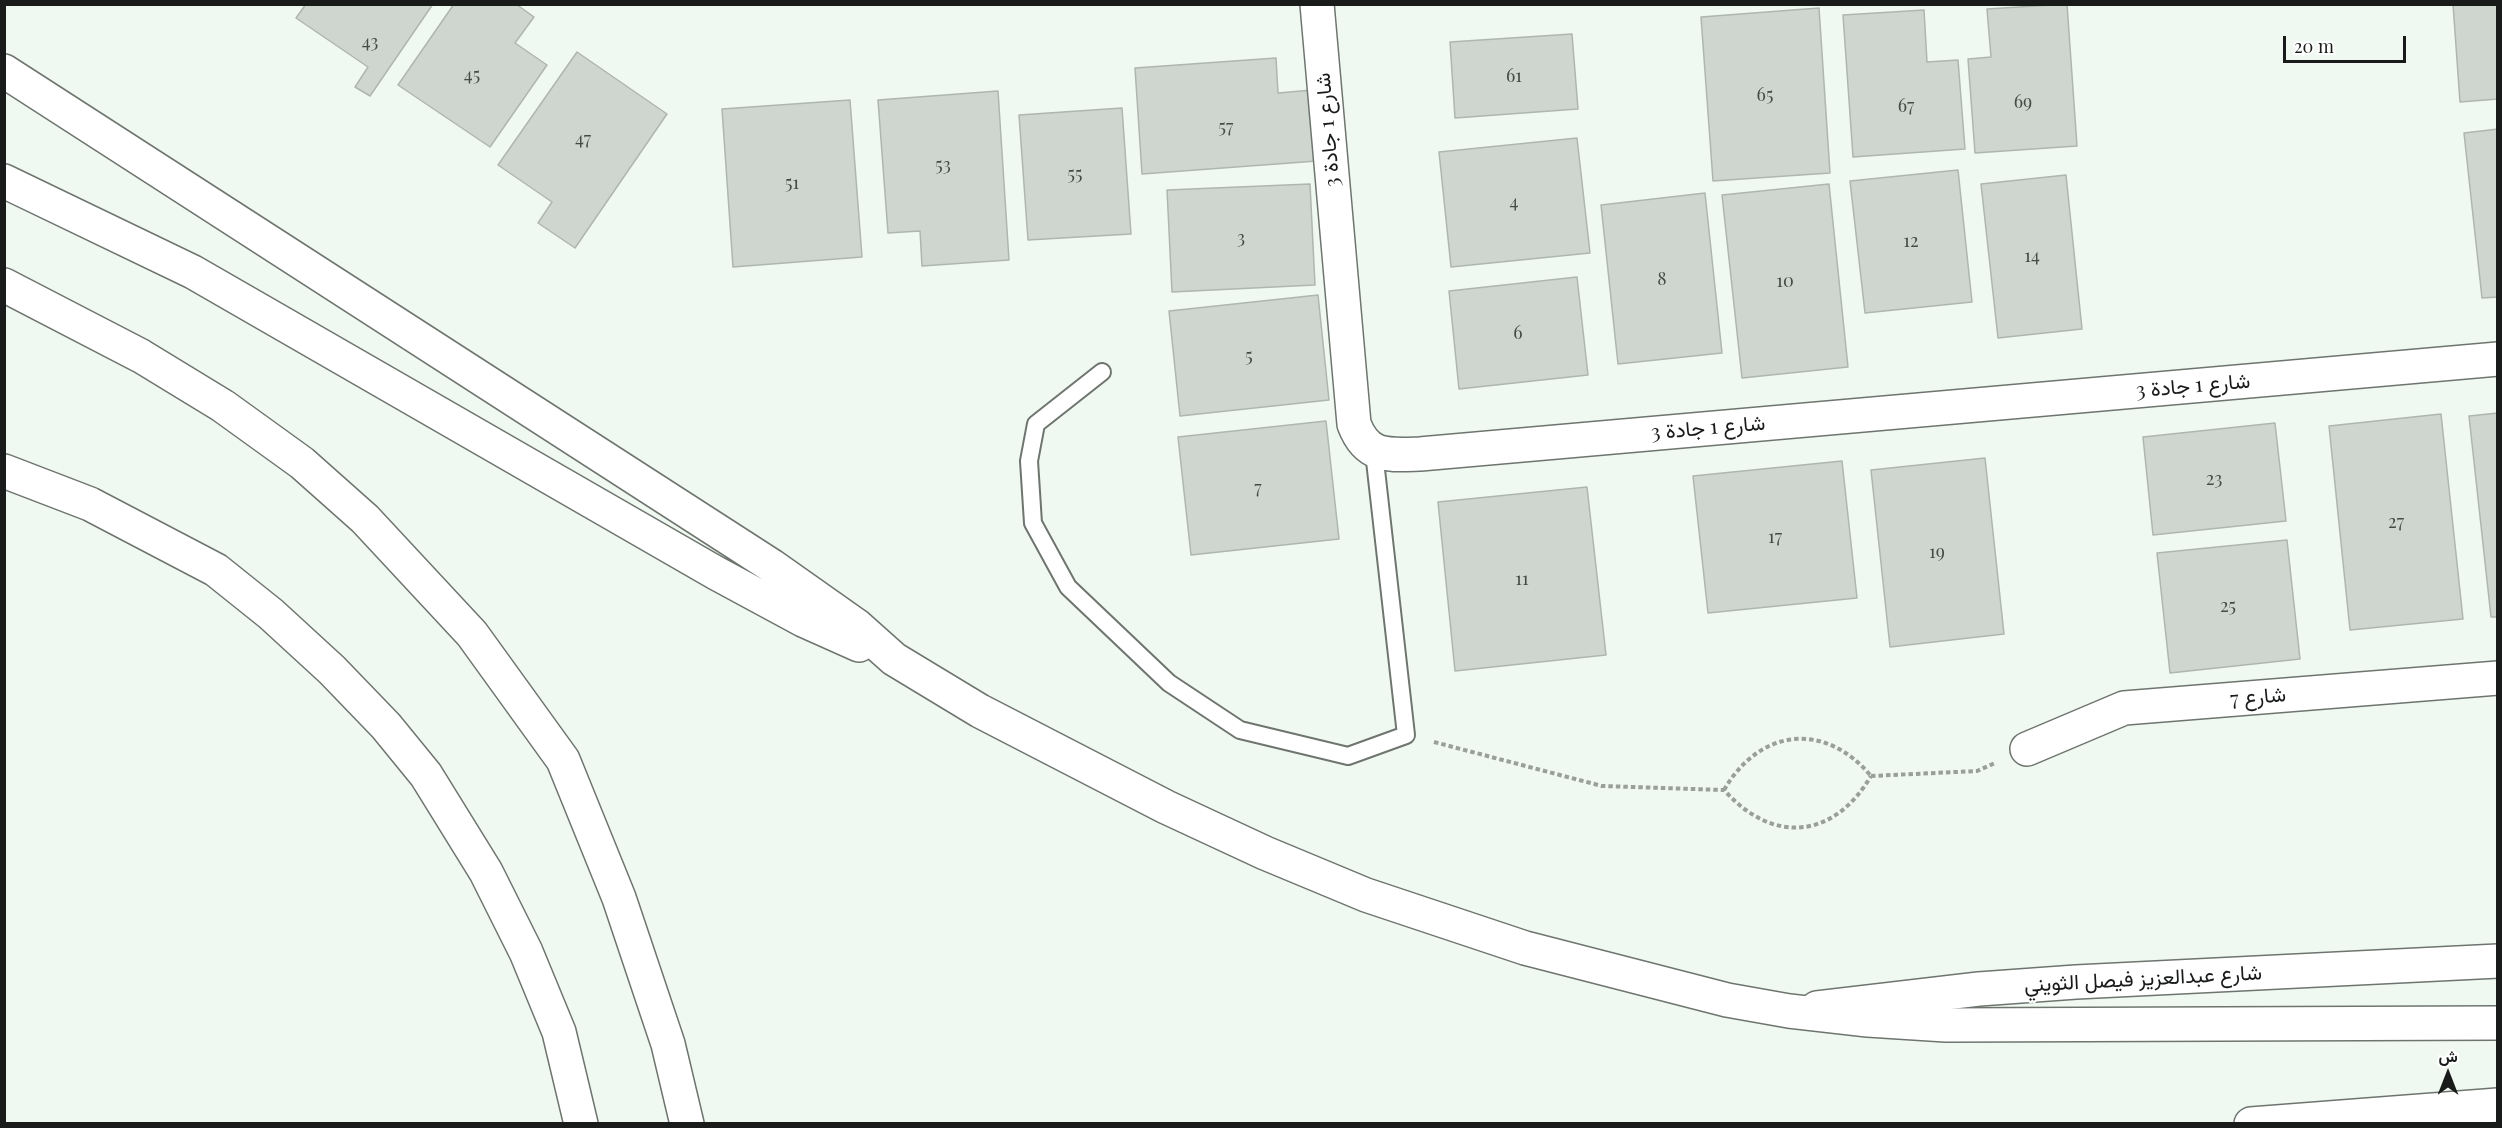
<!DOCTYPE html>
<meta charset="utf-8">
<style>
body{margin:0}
#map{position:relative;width:2502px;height:1128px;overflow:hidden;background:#f0f8f2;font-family:"Playfair Display",Vazirmatn,serif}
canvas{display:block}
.frame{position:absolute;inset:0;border:6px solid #181b19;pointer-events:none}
.north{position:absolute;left:2418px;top:1044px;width:60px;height:60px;-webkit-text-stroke:4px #fff;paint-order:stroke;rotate:0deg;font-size:16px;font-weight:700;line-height:24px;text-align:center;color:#181b19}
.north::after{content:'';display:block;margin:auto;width:21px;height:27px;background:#181b19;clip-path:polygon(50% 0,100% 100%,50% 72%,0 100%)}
.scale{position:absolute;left:2283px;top:36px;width:123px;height:27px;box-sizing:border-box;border:3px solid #181b19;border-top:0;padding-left:8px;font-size:18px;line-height:21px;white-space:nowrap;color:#181b19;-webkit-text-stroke:4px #fff;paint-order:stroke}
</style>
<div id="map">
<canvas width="2502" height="1128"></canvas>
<div class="frame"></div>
<div class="north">ش</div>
<div class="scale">20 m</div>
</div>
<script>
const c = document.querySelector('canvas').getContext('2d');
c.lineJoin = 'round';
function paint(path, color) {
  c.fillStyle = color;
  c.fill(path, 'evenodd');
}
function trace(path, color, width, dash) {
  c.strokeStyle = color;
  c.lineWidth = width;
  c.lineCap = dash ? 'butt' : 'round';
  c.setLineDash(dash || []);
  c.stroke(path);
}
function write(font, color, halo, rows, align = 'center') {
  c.font = font + ' "Playfair Display",Vazirmatn,serif';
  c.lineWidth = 4.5;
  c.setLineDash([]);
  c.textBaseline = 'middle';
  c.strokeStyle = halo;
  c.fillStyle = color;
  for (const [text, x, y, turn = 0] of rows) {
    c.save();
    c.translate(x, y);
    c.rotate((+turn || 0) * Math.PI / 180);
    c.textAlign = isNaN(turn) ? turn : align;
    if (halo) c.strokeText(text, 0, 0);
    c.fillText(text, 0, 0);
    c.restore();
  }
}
const building = new Path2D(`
 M306 4H433L370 96 355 87 368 67 296 18Z
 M454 4H516L534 17 515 43 547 65 490 147 398 85Z
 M2067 4 2077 146 1975 153 1968 59 1991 57 1987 9Z
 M2453 4H2498V99L2460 102Z
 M1819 8 1830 173 1713 181 1701 17Z
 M1924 10 1927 62 1958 60 1965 149 1853 157 1843 15Z
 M1572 34 1578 109 1455 118 1450 42Z
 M577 52 667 114 575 248 538 223 552 202 498 165Z
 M1276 58 1278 93 1312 90 1317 161 1142 174 1135 68Z
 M998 91 1009 260 922 266 920 231 888 233 878 100Z
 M850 100 862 257 733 267 722 109Z
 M1122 108 1131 234 1028 240 1019 115Z
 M2498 129V297L2482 298 2464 133Z
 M1577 138 1590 253 1451 267 1439 152Z
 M1958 170 1972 302 1865 313 1850 181Z
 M2066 175 2082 329 1998 338 1981 184Z
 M1310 184 1315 285 1172 292 1167 190Z
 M1829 184 1848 367 1742 378 1722 195Z
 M1705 193 1722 353 1618 364 1601 205Z
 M1577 277 1588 375 1459 389 1449 291Z
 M1318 295 1329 400 1180 416 1169 311Z
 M2498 413V617H2491L2469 416Z
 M2441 414 2463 619 2350 630 2329 426Z
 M1326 421 1339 539 1191 555 1178 437Z
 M2275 423 2286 521 2153 535 2143 437Z
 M1985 458 2004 634 1890 647 1871 470Z
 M1842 461 1857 598 1708 613 1693 476Z
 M1587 487 1606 655 1455 671 1438 502Z
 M2287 540 2300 659 2170 673 2157 553Z`);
const path = new Path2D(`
 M1434 742 1602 786 1724 790C1773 845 1834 839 1871 776
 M1871 776 1977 771 1995 763
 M1724 790C1760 728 1825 721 1871 776`);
const service = new Path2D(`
 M1102 372 1036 424 1029 461 1033 523 1068 587 1169 683 1240 730 1348 756 1406 735 1374 452`);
const minor = new Path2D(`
 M1317 4 1354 424C1367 458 1387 455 1420 454L2498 359
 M2027 749 2124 708 2498 678`);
const tertiary = new Path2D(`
 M1817 1008 1979 989 2076 982 2498 961`);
const motorway = new Path2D(`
 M4 71 772 566 857 626 894 659 980 711 1166 807 1265 853 1366 895 1525 948 1727 1000 1789 1011 1868 1020 1946 1025 2498 1023
 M4 181 193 272 716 573 803 620 859 645
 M4 285 141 356 223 406 302 463 365 519 472 634 563 760 619 898 668 1044 687 1124
 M4 471 90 504 216 570 271 614 332 670 386 726 426 775 486 872 526 952 559 1032 581 1124
 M2251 1124 2498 1105`);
const numberNames = [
 ["43",370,42],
 ["45",472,75],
 ["61",1514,76],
 ["65",1765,95],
 ["69",2023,102],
 ["67",1906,106],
 ["57",1226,127],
 ["47",583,139],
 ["53",943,165],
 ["55",1075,174],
 ["51",792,183],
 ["4",1514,202],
 ["3",1241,238],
 ["12",1911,241],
 ["14",2032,256],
 ["8",1662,279],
 ["10",1785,281],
 ["6",1518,333],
 ["5",1249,356],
 ["23",2214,479],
 ["7",1258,488],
 ["27",2396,522],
 ["17",1775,537],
 ["19",1937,552],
 ["11",1522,579],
 ["25",2228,606]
];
const streetNames = [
 ["شارع 1 جادة 3",1328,130,-95],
 ["شارع 1 جادة 3",2193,386,-5],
 ["شارع 1 جادة 3",1708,428,-5],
 ["شارع 7",2258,697,-5],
 ["شارع عبدالعزيز فيصل الثويني",2143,979,-3]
];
paint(building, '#ced6cf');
trace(building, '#aeb6b0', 1.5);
trace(service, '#6e756f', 20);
trace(minor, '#6e756f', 36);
trace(tertiary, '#6e756f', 36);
trace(motorway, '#6e756f', 36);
trace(path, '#999f9b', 4, [4.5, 3]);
trace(service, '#fff', 16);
trace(minor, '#fff', 33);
trace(tertiary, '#fff', 33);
trace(motorway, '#fff', 33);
write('18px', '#464a46', null, numberNames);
write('21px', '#181b19', '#fff', streetNames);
</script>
